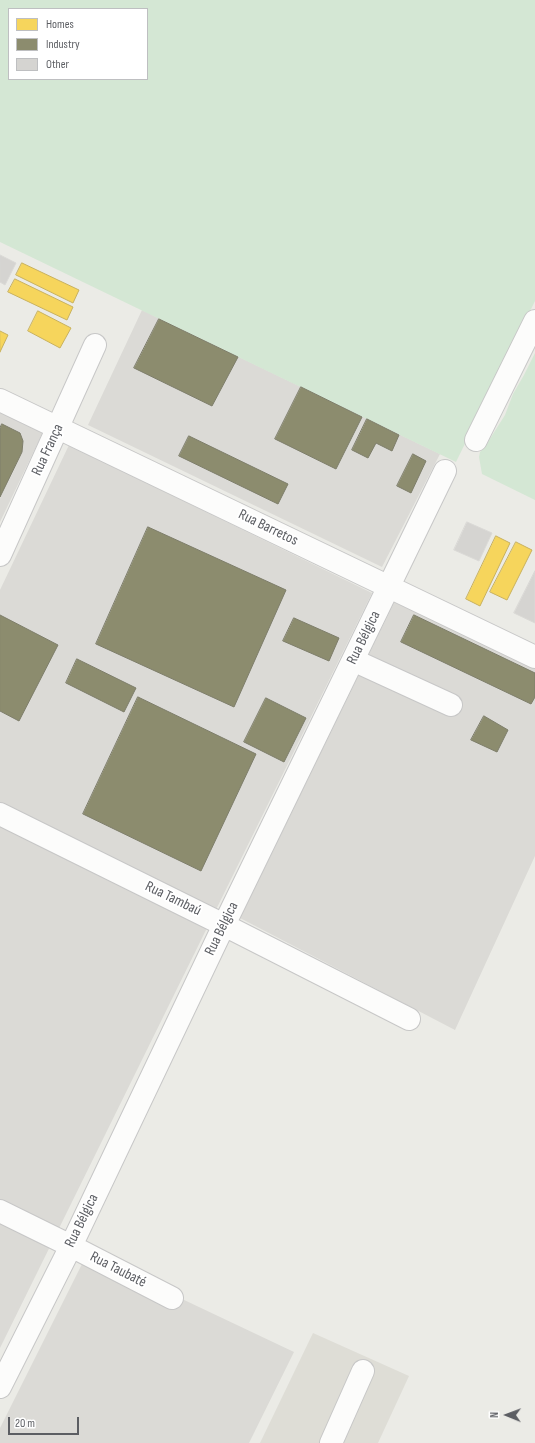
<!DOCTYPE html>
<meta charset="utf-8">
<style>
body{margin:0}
#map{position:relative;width:535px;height:1443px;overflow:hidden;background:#ebebe6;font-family:"Sofia Sans Condensed",sans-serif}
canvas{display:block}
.legend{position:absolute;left:8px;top:8px;width:140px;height:72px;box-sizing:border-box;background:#fff;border:1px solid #bebfc1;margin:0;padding:5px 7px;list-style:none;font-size:12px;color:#5c5e63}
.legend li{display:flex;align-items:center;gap:8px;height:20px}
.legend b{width:20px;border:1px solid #bebfc1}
.north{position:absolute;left:487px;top:1395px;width:40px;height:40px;-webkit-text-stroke:3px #fff;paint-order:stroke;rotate:271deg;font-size:11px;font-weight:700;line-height:16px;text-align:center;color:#5c5e63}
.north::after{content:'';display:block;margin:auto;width:14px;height:18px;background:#5c5e63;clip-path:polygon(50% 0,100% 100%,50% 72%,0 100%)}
.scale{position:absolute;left:8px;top:1417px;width:71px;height:18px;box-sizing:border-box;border:2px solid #5c5e63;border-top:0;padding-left:5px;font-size:12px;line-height:14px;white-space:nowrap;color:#5c5e63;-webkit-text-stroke:3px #fff;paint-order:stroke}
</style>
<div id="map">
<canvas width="535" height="1443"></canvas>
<ul class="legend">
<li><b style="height:11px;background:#f6d55c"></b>Homes</li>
<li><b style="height:11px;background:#8c8c6e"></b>Industry</li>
<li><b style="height:11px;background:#d5d4d1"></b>Other</li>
</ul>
<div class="north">N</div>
<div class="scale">20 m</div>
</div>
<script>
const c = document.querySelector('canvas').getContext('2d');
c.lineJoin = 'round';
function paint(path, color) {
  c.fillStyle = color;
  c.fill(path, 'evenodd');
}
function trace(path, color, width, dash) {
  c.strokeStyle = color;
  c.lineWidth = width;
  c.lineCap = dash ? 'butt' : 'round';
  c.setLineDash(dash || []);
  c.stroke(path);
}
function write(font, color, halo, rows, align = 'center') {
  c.font = font + ' "Sofia Sans Condensed",sans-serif';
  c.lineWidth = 4;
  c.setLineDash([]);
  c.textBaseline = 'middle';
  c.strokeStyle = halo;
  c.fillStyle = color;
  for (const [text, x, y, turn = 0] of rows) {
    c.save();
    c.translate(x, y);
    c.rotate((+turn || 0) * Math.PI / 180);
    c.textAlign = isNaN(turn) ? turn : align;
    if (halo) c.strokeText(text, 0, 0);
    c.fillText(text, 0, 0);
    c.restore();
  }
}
const industrial = new Path2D(`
 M142 310 440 454 382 567 88 425Z
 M0 411 43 432 0 522Z
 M69 445 372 593 0 1348V590Z
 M395 601 535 669V856L455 1030 240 918Z
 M87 1254 294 1352 249 1443H0V1428Z`);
const education = new Path2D(`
 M313 1333 409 1376 378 1443H260Z`);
const green = new Path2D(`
 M0 0H535V301L456 462 0 242ZM9 9H147V79H9Z
 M535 353V500L482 474 479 457 480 452 486 445 505 415 513 394 524 375Z`);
const homes = new Path2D(`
 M22 263 79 290 73 303 16 275Z
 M15 279 73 307 67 320 8 292Z
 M38 311 71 328 60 348 28 331Z
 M0 331 8 335 0 352Z
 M496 536 510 543 480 606 466 599Z
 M516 542 532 550 507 600 490 592Z`);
const industry = new Path2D(`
 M159 319 238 357 212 406 134 368Z
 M301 387 362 417 336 469 275 439Z
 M367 419 399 435 392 451 376 443 368 458 352 450Z
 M2 424 20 433 23 441 22 452 0 497V428Z
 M189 436 288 484 278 504 179 456Z
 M413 454 426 461 411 493 397 486Z
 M148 527 286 590 234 707 96 644Z
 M0 615 58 645 19 721 0 711Z
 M414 615 535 673V697L531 704 401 642Z
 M294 618 339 638 329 661 283 641Z
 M77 659 136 688 124 712 66 683Z
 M138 697 256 754 201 871 83 814Z
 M266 698 306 718 284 762 244 742Z
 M484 716 508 730 497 752 471 740Z`);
const building = new Path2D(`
 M0 255 16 263 5 285 0 282Z
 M467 522 492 533 479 561 454 550Z
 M535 571V623L514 613Z`);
const minor = new Path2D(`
 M0 400 535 657
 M476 440 535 321
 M0 555 95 345
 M353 660 451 705
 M0 814 224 925 409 1019
 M0 1211 71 1246 172 1298
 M0 1387 71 1246 224 925 445 471
 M331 1443 363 1371`);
const streetNames = [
 ["Rua França",48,450,-65],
 ["Rua Barretos",268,528,26],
 ["Rua Bélgica",364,638,-64],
 ["Rua Tambaú",173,899,26],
 ["Rua Bélgica",222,929,-64],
 ["Rua Bélgica",82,1221,-64],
 ["Rua Taubaté",118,1270,27]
];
paint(industrial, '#dbdad6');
paint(education, '#deddd6');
paint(green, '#d4e7d4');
paint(homes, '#f6d55c');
trace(homes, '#c8b15e', 1);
paint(industry, '#8c8c6e');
trace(industry, '#7e7e6b', 1);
paint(building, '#d5d4d1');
trace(building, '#dad9d6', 1);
trace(minor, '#c7c7c7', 24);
trace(minor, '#fcfcfb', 22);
write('15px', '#5c5e63', '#fff', streetNames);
</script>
